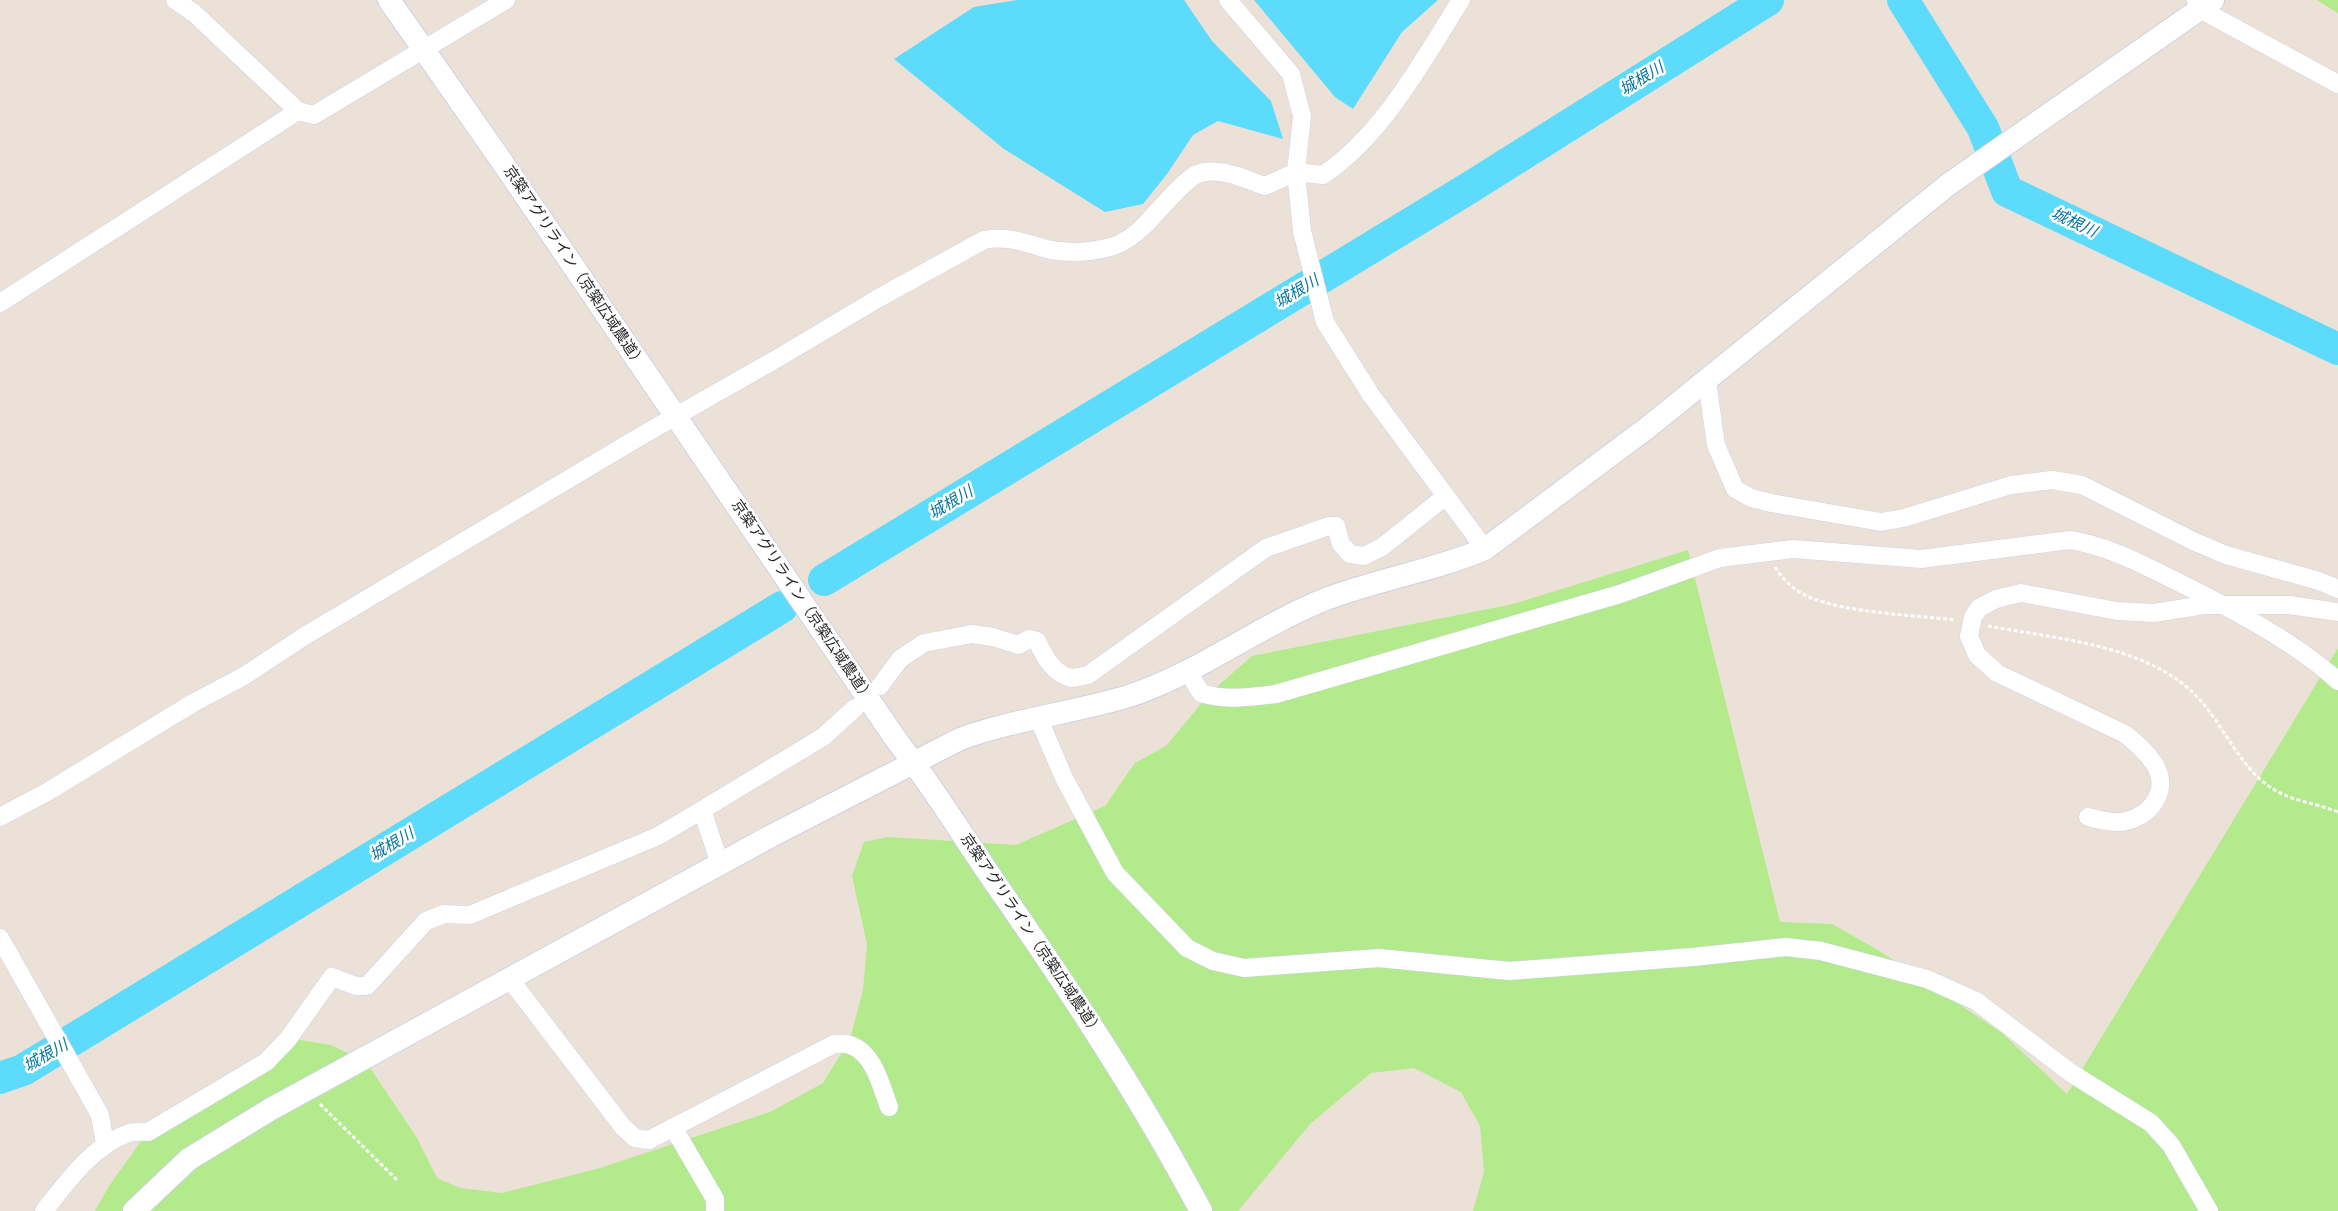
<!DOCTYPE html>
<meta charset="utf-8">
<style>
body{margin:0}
canvas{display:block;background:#ece1d6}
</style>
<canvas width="2338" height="1211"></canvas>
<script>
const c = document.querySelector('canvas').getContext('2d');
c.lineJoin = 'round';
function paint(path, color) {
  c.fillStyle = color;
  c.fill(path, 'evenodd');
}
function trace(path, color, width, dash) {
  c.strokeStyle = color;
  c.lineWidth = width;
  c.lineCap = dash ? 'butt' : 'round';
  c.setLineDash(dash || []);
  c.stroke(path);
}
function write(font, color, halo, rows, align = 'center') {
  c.font = font + ' "Open Sans","Noto Sans JP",sans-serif';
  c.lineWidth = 5;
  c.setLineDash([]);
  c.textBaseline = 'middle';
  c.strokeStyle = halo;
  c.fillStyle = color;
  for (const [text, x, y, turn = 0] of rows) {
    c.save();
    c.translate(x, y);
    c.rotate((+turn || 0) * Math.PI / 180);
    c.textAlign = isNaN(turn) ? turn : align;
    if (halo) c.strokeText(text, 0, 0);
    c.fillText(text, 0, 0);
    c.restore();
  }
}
const green = new Path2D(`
 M2317 0H2338V13L2336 12Z
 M1688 550 1780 922 1832 924 1878 950 2002 1033 2067 1094 2338 648V1211H1473L1484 1172 1480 1126 1461 1092 1414 1068 1371 1073 1310 1124 1238 1211H95L109 1186 144 1137 206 1091 260 1055 294 1039 331 1045 366 1062 417 1138 437 1178 460 1188 502 1193 597 1169 770 1112 823 1083 850 1039 863 990 867 944 852 876 864 842 888 837 1016 845 1105 806 1135 763 1166 746 1211 692 1252 656 1513 604Z`);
const water = new Path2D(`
 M1017 0H1184L1212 41 1271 101 1283 139 1218 121 1193 135 1167 174 1143 204 1105 212 1004 149 894 59 974 7Z
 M1254 0H1438L1402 32 1353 109 1335 97Z`);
const river = new Path2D(`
 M1903 0 1983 128 2007 191 2338 349
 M824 580 1469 188 1768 0
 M0 1078 23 1070 782 607`);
const path = new Path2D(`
 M1775 567C1783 580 1795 591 1809 597 1847 613 1913 615 1955 620
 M1988 626C2052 638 2138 644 2189 689 2221 717 2236 764 2270 787 2290 801 2316 803 2338 812
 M320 1104 398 1181`);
const minor = new Path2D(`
 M175 0 194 13 298 111 314 115 506 0
 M1228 0 1291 74 1302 116 1296 172 1302 231 1325 322 1371 395 1485 549
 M2196 0 2200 9 2338 84
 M0 303 298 111
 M1707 381 1716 445 1735 489 1751 498 1771 503 1881 522 1904 518 2011 485 2052 480 2082 485 2193 541 2226 555 2319 581 2338 589
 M1188 672 1201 693C1225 701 1251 697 1276 694L1620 594 1720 558 1793 549 1921 559 2070 540C2109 546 2145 566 2180 583 2232 609 2295 642 2338 681
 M880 686 900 659 924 643 972 634 993 637 1018 645 1029 639 1037 641C1044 655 1053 675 1072 678 1076 678 1083 676 1088 675L1266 548 1329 526H1336L1341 544 1350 554 1364 556 1382 547 1446 496
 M1038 717 1064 778 1115 873 1187 948 1213 961 1244 968 1379 958 1509 971 1693 957 1786 947 1821 951 1927 979 1976 1001 2071 1073 2151 1123 2171 1145 2209 1211
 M0 817 47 792 193 703 244 676 303 637 646 433 778 358 877 299 984 240C1007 235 1025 243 1047 249 1068 254 1091 252 1111 247 1125 243 1136 234 1146 224 1156 213 1184 181 1195 175 1216 165 1245 179 1265 186L1296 172 1323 175C1383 135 1423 60 1461 0
 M2088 817C2097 819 2107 822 2115 822 2145 823 2172 794 2155 765 2147 752 2136 743 2125 734L1997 673 1977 655 1969 636 1973 617 1979 608 1996 599 2021 593 2117 611 2154 613 2204 605H2289L2338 612
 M720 864 702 810 823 737 855 708
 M0 938 100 1115 105 1145
 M509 978 623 1127 635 1138 649 1140 834 1044C839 1044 846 1043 850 1045 874 1053 881 1086 889 1107
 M673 1127 715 1199V1211
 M44 1211C67 1182 93 1145 129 1133 135 1131 142 1132 148 1132L266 1062 288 1039 332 977 356 986H367L426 921 444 914 470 915 658 836 702 810`);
const tertiary = new Path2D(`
 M389 0 505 166 897 741C934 788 964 838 998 887 1071 992 1141 1098 1201 1211
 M134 1211 189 1159 271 1109 771 836 960 739C1015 719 1073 713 1129 696 1199 673 1258 626 1326 599 1378 579 1433 571 1485 549L1647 428 1949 184 2213 0`);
const streetNames = [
 ["京築アグリライン（京築広域農道）",574,267,56],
 ["京築アグリライン（京築広域農道）",802,601,56],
 ["京築アグリライン（京築広域農道）",1031,935,56]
];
const waterNames = [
 ["城根川",1642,79,-32],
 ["城根川",2074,223,25],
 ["城根川",1297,292,-31],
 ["城根川",951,503,-31],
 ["城根川",392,845,-31],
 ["城根川",46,1056,-30]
];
paint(green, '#b2ea8c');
paint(water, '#5cdbfc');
trace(river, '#5cdbfc', 32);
trace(minor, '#ccd1e3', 19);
trace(tertiary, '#ccd1e3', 24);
trace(path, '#fff', 3, [4, 2.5]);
trace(minor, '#fff', 18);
trace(tertiary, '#fff', 22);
write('15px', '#272727', '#fff', streetNames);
write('italic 16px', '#0075a2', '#fff', waterNames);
</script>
